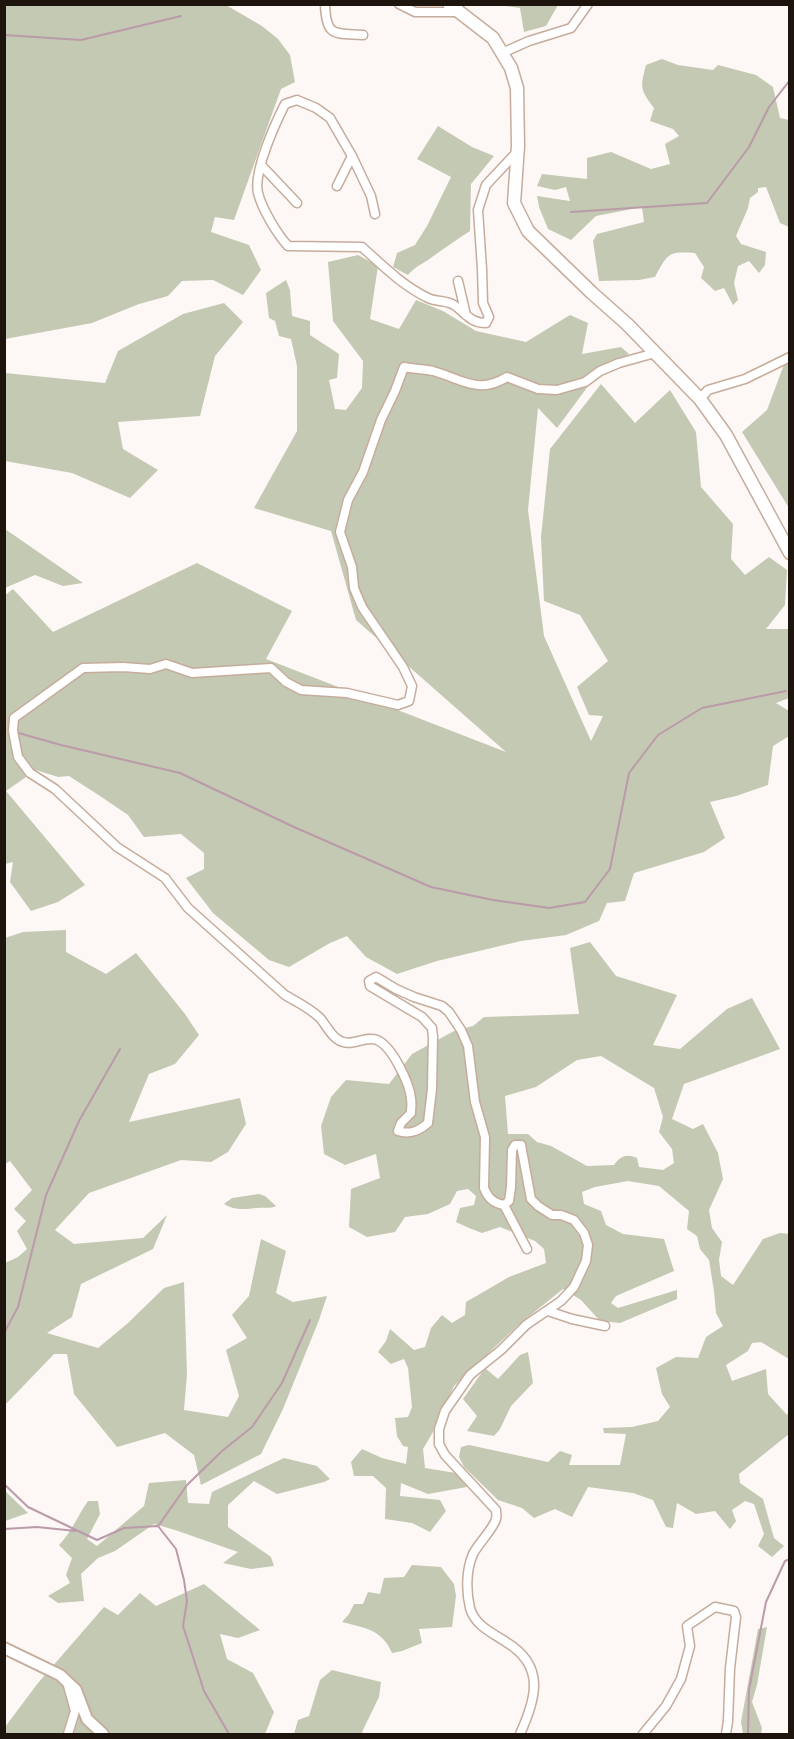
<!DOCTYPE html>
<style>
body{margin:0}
#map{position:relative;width:794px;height:1739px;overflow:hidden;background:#fdf8f5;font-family:Manrope,sans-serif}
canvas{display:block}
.frame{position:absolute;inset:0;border:6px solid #1d140e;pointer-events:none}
</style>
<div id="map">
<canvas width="794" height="1739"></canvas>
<div class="frame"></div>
</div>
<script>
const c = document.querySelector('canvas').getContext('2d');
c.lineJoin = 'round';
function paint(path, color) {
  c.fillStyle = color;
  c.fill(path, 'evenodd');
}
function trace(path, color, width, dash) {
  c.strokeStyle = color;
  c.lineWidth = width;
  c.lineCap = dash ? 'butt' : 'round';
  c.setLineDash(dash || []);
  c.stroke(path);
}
const green = new Path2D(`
 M5 4 226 5 262 26 278 39 290 55 295 82 281 89 234 220 215 217 211 232 249 245 261 270 243 295 213 280 182 281 168 296 139 304 92 323 5 339Z
 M506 5V4L558 5 546 26 524 32 520 8 506 6Z
 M662 59 678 65 713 70 718 65 756 75 773 87 780 118 789 120V227L780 223 766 187 758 188V192L750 198 748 208 736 236 741 244 766 252 765 265 759 273 749 261 738 266 734 283 738 300 733 305 724 288 715 291 701 278 704 267 695 253C668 251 668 253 655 277L639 280 599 281 593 241 597 234 644 222 642 207 596 216 571 240 548 229 539 207 537 196 570 201 566 187 555 190 537 186 542 174 587 179V158L611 152 651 169 670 164 665 144 679 136 673 129 650 121 654 108C640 89 640 88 646 65Z
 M438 126 472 147 494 156 471 184 470 231C457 239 445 248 432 257 423 264 415 266 408 275L393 267 397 253 415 245 427 226 451 177 417 159Z
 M358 255 378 266 370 319 399 329 416 300 443 311 476 331 526 342 570 315 588 323 582 354 621 347 629 354 595 377 557 428 538 408 528 510 544 636 591 741 603 716 589 715 577 687 608 661 580 615 544 601 541 537 550 449 601 384 635 423 670 390 696 432 701 487 733 524 731 559 745 575 769 557 787 570 785 605 766 629H789V698L776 703 789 711V736L773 746 768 785 736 796 710 802 725 838 704 852 634 873 625 901 607 903 599 921 566 935 521 941 437 961 397 974 366 957 347 936 330 943 289 967 269 960 213 913 186 878 204 869V853L181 834 144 837 128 815 100 796 69 776 58 777 36 770 6 791 85 885 58 902 31 911 10 882 13 862 5 864 4 596 13 589 53 632 197 563 292 611 266 659 506 752 356 620 331 531 254 508 297 431V366L291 339 279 336 275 321 269 318 266 293 286 280 290 290 292 316 310 321V335L339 354 337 378 329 380 335 409 346 410 362 388 363 361 333 321 328 262Z
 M224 303 243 322 215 356 200 416 118 422 123 449 158 470 130 498 72 473 5 461V373L105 383 118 351 183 314Z
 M785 362H789V508L742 432 767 410Z
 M5 529 83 583 63 586 35 575 5 588Z
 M66 930V952L106 974 136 953 185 1014 199 1035 175 1064 149 1074 129 1122 240 1098 246 1124 228 1152 211 1162 181 1160 89 1193 55 1230 74 1244 143 1238 167 1215 153 1249 81 1284 72 1317 47 1333 98 1348 128 1323 164 1288 184 1282 187 1374 184 1410 228 1417 239 1396 226 1350 247 1338 232 1315 249 1296 261 1239 286 1251 276 1293 293 1302 327 1296 319 1320 283 1409 261 1454 201 1485 194 1455 165 1433 117 1447 74 1394 67 1354H54L5 1405V1263L18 1257 27 1249 17 1231 26 1221 14 1209 32 1190 10 1161 5 1164V938L23 932Z
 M590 942 616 976 677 995 653 1045 680 1049 727 1009 752 998 780 1049 684 1084 672 1119 693 1129 703 1124 718 1153 723 1179 709 1210 712 1228 722 1242 719 1260 721 1276 733 1285 763 1239 780 1233 789 1234V1359L761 1342 752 1343 748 1351 726 1365 732 1381 766 1369 768 1394 787 1415 789 1411V1434L739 1474 740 1483 763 1499 774 1538 784 1546 772 1557 758 1546 764 1534 754 1504 745 1501 732 1510 736 1521 730 1529 715 1511 696 1514 677 1503 673 1528 666 1527 653 1500 633 1493 588 1487 572 1517 555 1509 534 1518 522 1508 498 1500 464 1467 459 1457 461 1447 469 1445 548 1462 560 1451 572 1455 569 1465H620L626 1434 604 1433 603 1428 632 1427 658 1421 670 1407 662 1394 656 1368 676 1357 698 1358 706 1337 723 1326 716 1313 714 1291 709 1260 700 1249 697 1236 687 1229 689 1211 659 1186 628 1181 595 1187 582 1192 584 1204 601 1211 606 1225 623 1234 664 1239 674 1271 616 1296 611 1303 618 1308 677 1290V1299L620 1323 600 1321 581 1300 563 1289 517 1326 454 1386 433 1432 423 1449 425 1468 456 1473 467 1487 428 1494 401 1483 400 1496 440 1500 446 1511 430 1532 412 1523 385 1519 386 1488 373 1476H354L351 1462 362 1449 382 1458 406 1464 408 1447 403 1446 397 1436 395 1418 408 1417 412 1407 408 1368 404 1359 391 1364 378 1352 386 1341 390 1329 414 1350 425 1347 431 1328 442 1315 452 1323 465 1315 466 1302 509 1277 546 1263 544 1249 535 1241 500 1227 482 1233 469 1228 456 1222 460 1208 474 1205 476 1196 468 1189 457 1191 450 1204 428 1214 405 1217 395 1232 367 1237 349 1227 351 1189 380 1178 376 1154 345 1165 324 1154 321 1126 331 1097 346 1080 389 1084 412 1054 454 1031 473 1026 484 1017 579 1014 570 948ZM601 1056 654 1088 663 1117 659 1132 672 1149 674 1163 663 1170 639 1167 637 1158C627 1154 621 1155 614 1165L587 1166 551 1146 537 1142 528 1134H508L505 1096 536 1087 577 1060Z
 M259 1194 265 1196 276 1206C270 1209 265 1207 257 1208 245 1209 235 1211 224 1204L232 1198Z
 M528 1352 533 1383 511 1406 500 1429 494 1436 467 1431 477 1416 463 1399 485 1368 498 1379 520 1355Z
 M284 1458 317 1466 330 1479 324 1482 277 1494 254 1481 228 1505V1527L271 1557 274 1566 251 1569 223 1563 238 1552 175 1530 154 1524 115 1551 98 1558 81 1574 84 1601 58 1603 48 1596 70 1583 66 1575 72 1558 59 1545C71 1533 78 1515 88 1501H98L100 1514 87 1539 97 1546 144 1506 149 1483 186 1480 188 1503 209 1504 212 1492Z
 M4 1491H5L28 1513 5 1521Z
 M412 1565 441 1567 454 1584 456 1596 452 1627 419 1629 422 1643 402 1651 392 1653C382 1629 364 1628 342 1622L349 1614 354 1604H363L368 1592 380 1594 384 1578 404 1577Z
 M204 1584 260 1630 238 1638 220 1634 227 1659 253 1673 274 1712 265 1734H5V1727L38 1683 104 1607 118 1615 140 1593 156 1606Z
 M767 1627 757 1685 752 1702 762 1728 761 1734H743L741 1722 758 1629Z
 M332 1670 381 1682 379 1697 362 1732 363 1734H294L298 1720 309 1716 320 1680Z`);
const stream = new Path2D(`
 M4 35 81 40 181 16
 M571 212 707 203 749 147 769 107 790 80
 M15 732 61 745 180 773 294 827 431 887 493 900 549 908 585 902 610 869 629 773 658 735 702 708 786 691
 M4 1333 18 1307 46 1195 79 1121 120 1049
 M4 1484 28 1507 97 1540 124 1528 158 1526 176 1549 184 1580 187 1601 183 1626 204 1691 229 1734
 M159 1525 187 1485 222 1451 252 1427 282 1383 310 1320
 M4 1529 37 1527 76 1531
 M748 1734 749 1690 766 1602 785 1561 790 1559`);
const minor = new Path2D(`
 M325 4C326 38 335 33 363 35
 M399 4 415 12H459
 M502 53 529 41 571 28 588 4
 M352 156 371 196 375 214
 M261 165 297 203
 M337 186 352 156 330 118 316 108 297 100 285 104C275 124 253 172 258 193 262 209 277 234 288 246L362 247C382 265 403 286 428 298 436 302 447 300 454 305 466 313 470 323 486 323L489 317 483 303 482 269 478 210 486 185 516 153
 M458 281 466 315
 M700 399 708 390 745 379 790 357
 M504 1205 527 1249
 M548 1311 572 1319 605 1326
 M67 1682 75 1711 68 1734
 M520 1734C536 1699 546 1666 506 1642 493 1633 475 1626 470 1608 466 1591 466 1570 473 1554 478 1544 494 1528 496 1519 497 1516 496 1513 496 1510L445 1455 439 1444V1429L445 1411 470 1375 501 1350 526 1325 561 1301 574 1287 586 1261 588 1245 584 1233 574 1220 561 1215H552L538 1206 531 1199 521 1145H515L512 1150 511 1187 509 1201 504 1205C493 1203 488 1198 484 1188L485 1137 475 1102 468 1046 461 1030 449 1012 442 1006 414 997 396 989 376 977 369 981 370 986 422 1017 432 1028 433 1037 432 1089 428 1123C419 1131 410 1135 398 1131L401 1123 411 1113C411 1108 412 1103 411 1099 410 1084 392 1046 377 1040 363 1035 351 1049 337 1039 330 1034 326 1025 320 1018 310 1008 297 1002 285 995L188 908 165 878 117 847 55 789 30 773 18 757 13 731 14 718 83 668 123 667 150 669 166 664 192 673 271 668 286 682 301 690 347 693 398 705 409 701 412 686 403 667 362 607 354 588 352 567 340 532 348 500 363 472 381 420 395 391 404 367C414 369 424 369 433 371 462 379 478 395 507 377L538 389 557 390 585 382 600 371 619 363 655 353
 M643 1734 666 1706 681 1679 690 1646 687 1626 715 1607 734 1611 736 1617 730 1668 728 1721 726 1734`);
const tertiary = new Path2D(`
 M4 1648 60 1675 76 1690 87 1719 103 1734`);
const secondary = new Path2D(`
 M449 4 493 38 511 68 517 88 518 146 514 203 528 231 592 293 627 324 700 399 726 435 790 553`);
paint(green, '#c3c9b3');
trace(stream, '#bb9aa9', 2);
trace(minor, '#c6ac9c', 11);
trace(tertiary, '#c6ac9c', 14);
trace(secondary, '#c6ac9c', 15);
trace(minor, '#fff', 8);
trace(tertiary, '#fff', 10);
trace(secondary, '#fff', 12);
</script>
